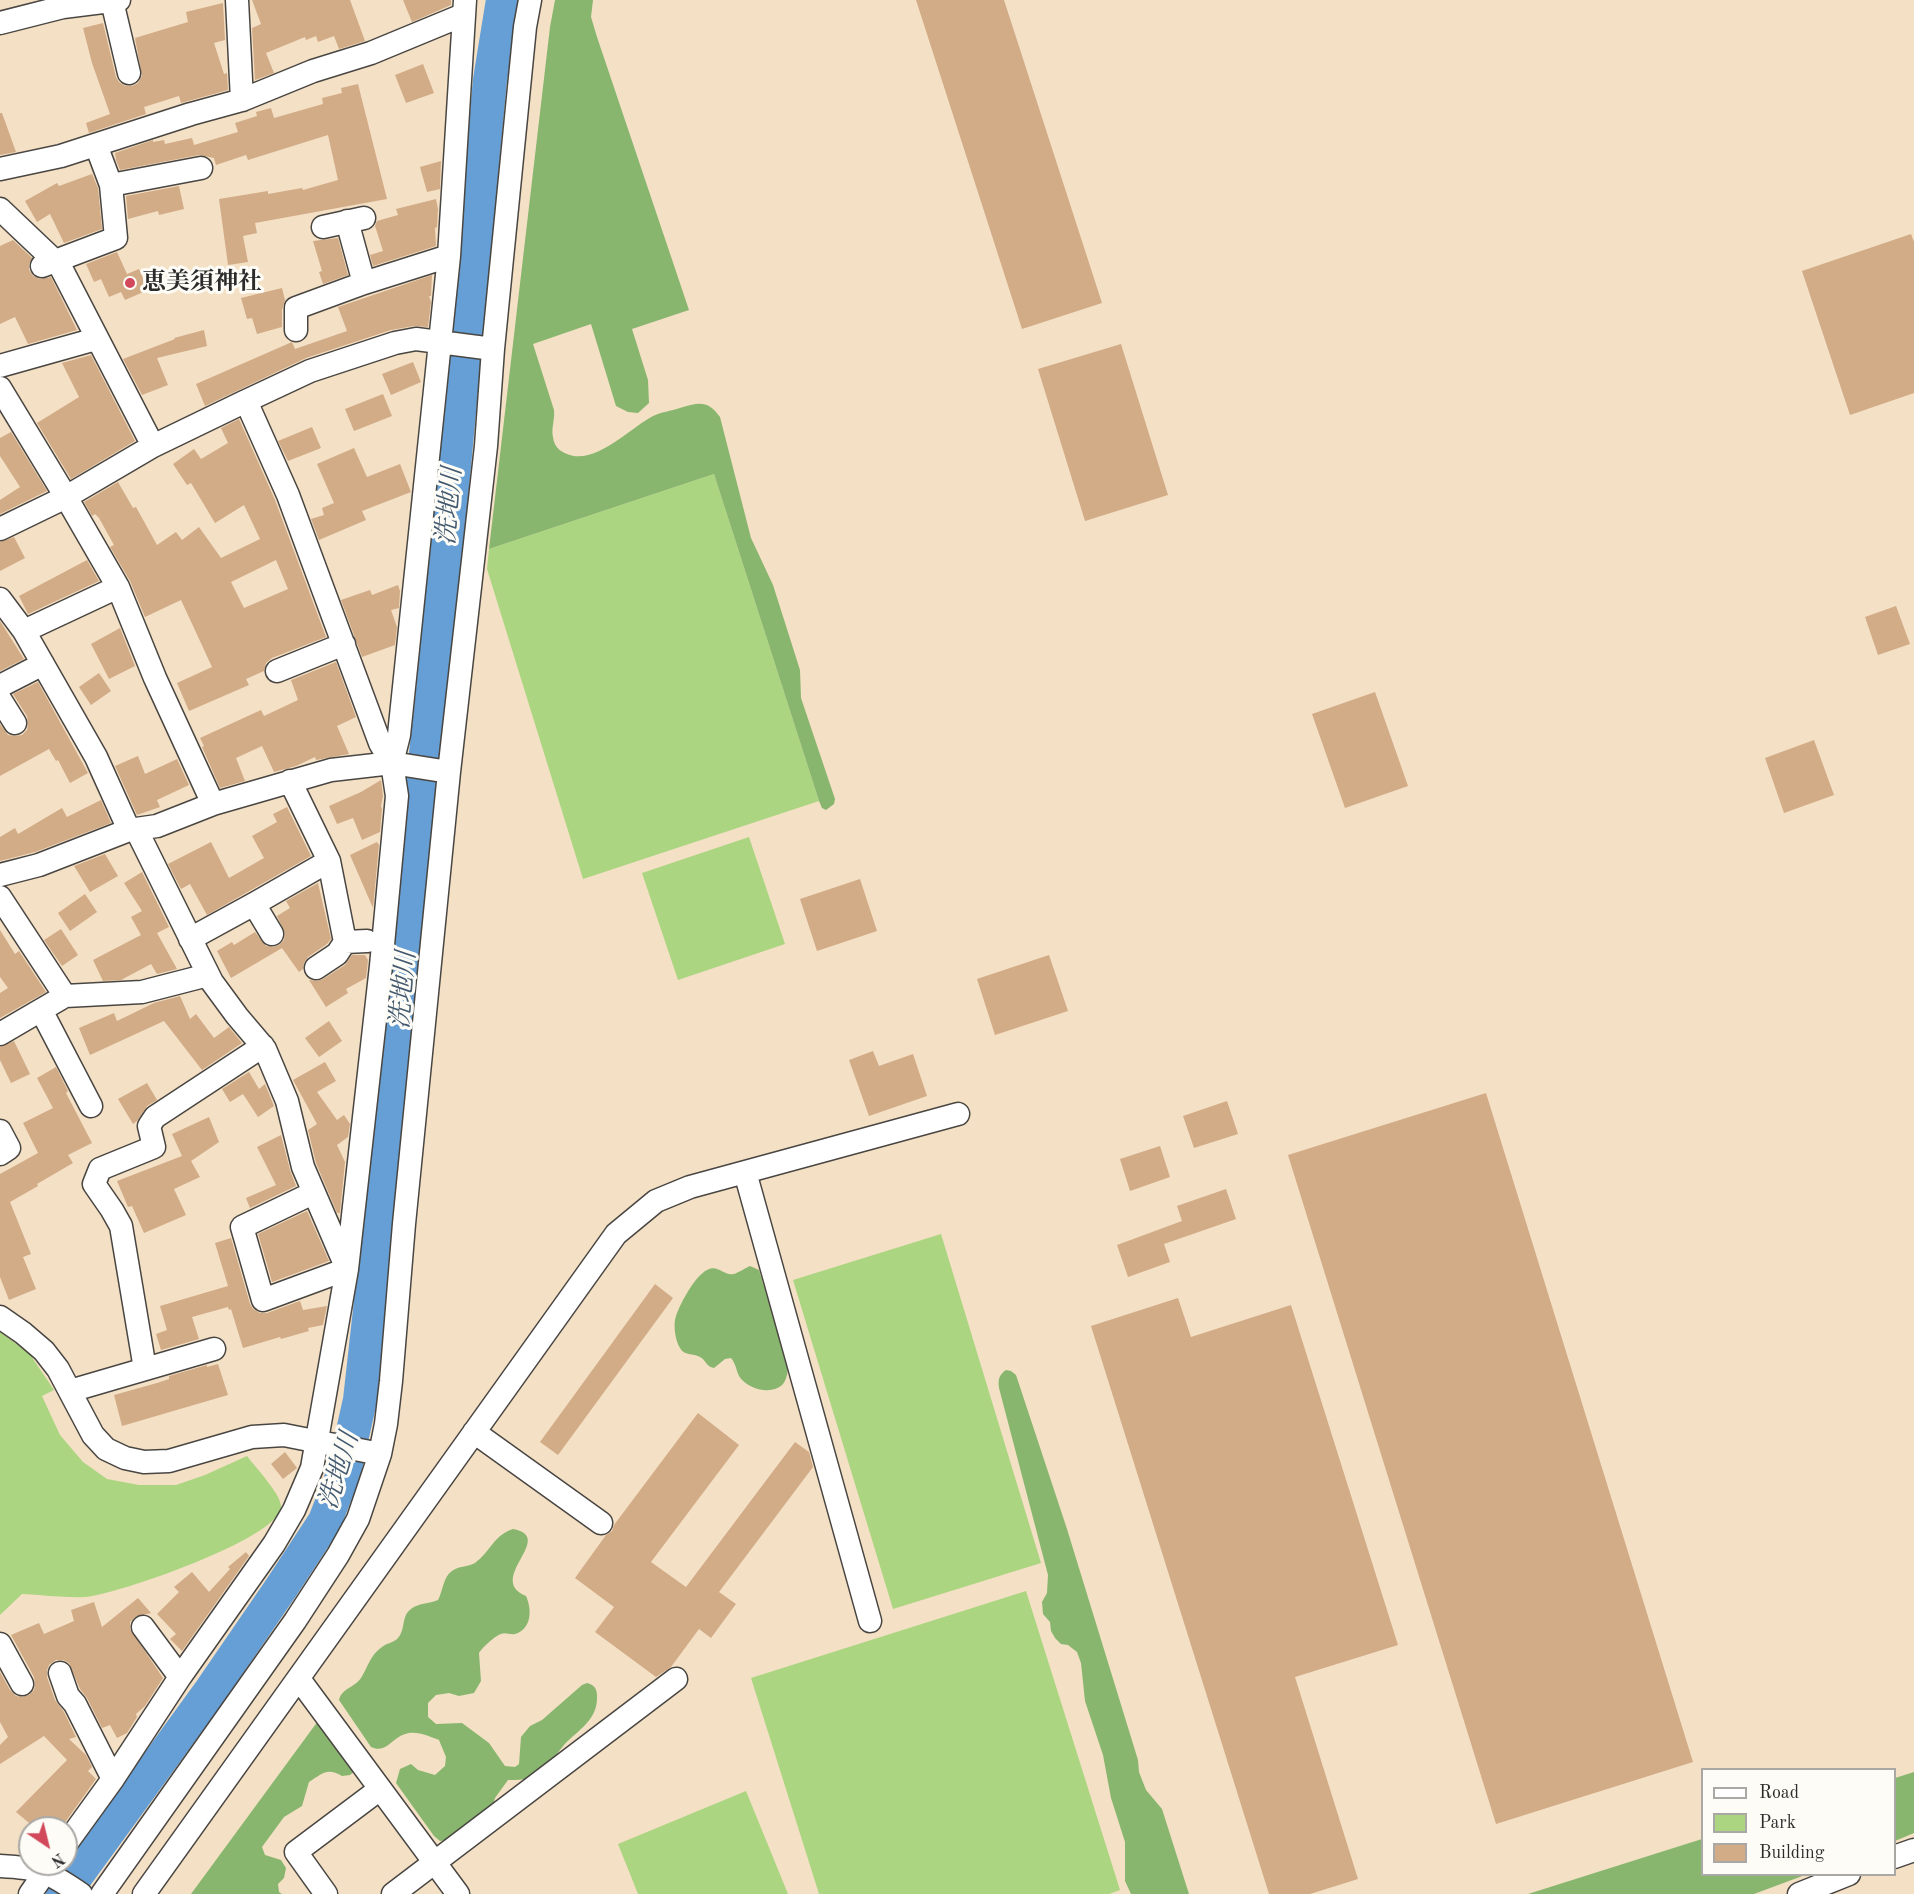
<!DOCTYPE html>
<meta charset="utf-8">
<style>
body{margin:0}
#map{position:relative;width:1914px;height:1894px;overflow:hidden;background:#f4e0c5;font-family:"Old Standard TT",serif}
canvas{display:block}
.legend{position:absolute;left:1701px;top:1768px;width:195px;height:108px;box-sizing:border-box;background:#fdfcf7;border:2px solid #a9a8a5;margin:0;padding:8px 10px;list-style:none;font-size:18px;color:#2b2b2b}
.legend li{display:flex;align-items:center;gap:12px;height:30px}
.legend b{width:30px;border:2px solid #a9a8a5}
.north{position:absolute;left:18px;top:1816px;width:60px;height:60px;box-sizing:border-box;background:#fdfcf7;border:2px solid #a9a8a5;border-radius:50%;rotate:145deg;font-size:16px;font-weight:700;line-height:24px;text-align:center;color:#2b2b2b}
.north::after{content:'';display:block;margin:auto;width:21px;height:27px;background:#d1495b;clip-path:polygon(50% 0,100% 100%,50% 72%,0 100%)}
</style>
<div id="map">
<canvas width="1914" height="1894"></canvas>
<ul class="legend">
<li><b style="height:8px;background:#fff"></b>Road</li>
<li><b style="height:16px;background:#abd580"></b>Park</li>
<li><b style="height:16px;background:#d2ab87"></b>Building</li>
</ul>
<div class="north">N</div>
</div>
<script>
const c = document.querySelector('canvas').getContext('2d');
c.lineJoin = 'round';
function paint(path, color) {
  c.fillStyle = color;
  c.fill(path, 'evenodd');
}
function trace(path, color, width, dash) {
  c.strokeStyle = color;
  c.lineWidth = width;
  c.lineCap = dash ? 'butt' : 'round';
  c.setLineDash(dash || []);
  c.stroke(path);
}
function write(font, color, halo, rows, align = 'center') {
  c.font = font + ' "Old Standard TT","Noto Serif JP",serif';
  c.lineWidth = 6;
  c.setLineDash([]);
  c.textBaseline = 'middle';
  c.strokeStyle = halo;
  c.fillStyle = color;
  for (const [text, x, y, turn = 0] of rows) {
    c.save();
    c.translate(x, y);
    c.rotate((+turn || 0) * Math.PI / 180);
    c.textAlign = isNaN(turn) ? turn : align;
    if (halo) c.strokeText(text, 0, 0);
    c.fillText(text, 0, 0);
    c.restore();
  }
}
const green = new Path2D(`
 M714 474 819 801 583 879 487 569 489 549Z
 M749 837 785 944 678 980 642 873Z
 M941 1234 1041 1563 893 1609 793 1280Z
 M0 1332 29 1353 54 1390 42 1396 60 1435 83 1462 107 1479 139 1485H176L205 1475 247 1456C255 1467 283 1496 281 1508 277 1539 118 1594 86 1597 65 1598 43 1595 22 1594L0 1615Z
 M1026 1591 1120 1890 1109 1894H819L751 1678Z
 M746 1791 788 1894H638L618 1844Z`);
const forest = new Path2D(`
 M555 0H593L591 17 597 37 689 310 632 329 648 380 649 403 638 413 628 412 616 406 591 324 533 344 554 410C555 419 551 429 553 437 554 446 559 451 567 454 595 466 630 428 653 416 661 412 671 411 680 408 699 402 708 400 720 417L751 538 773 585 800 670 801 698 835 799 834 804 826 810 822 808 819 801 714 474 489 549 550 27Z
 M750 1266 759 1270 788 1365C788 1371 787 1379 783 1384 772 1396 747 1389 739 1376 736 1370 736 1364 731 1358L725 1359 714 1368C706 1367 706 1360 700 1357 693 1353 684 1356 680 1348 675 1340 673 1324 676 1316 681 1302 695 1276 707 1270 718 1264 723 1276 734 1274 738 1273 745 1268 750 1266Z
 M1006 1370 1011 1371 1016 1375 1067 1529 1138 1760 1139 1772 1146 1790 1162 1809 1189 1894H1131L1125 1881V1842L1111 1798 1103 1755 1085 1701 1081 1663 1077 1652 1068 1645 1061 1644 1055 1638 1051 1631 1050 1622 1043 1614 1042 1602 1047 1593 1048 1575 999 1388C998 1379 999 1375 1006 1370Z
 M513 1529C557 1537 485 1579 526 1596 532 1609 532 1629 515 1634 510 1635 505 1632 501 1634 496 1635 482 1648 479 1653L481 1681 474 1693 459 1696 449 1693 436 1695 428 1703V1717L436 1724 462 1723 489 1743 505 1766 515 1767 519 1764 521 1737 530 1726 542 1720 582 1685 587 1683C594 1685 597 1688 597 1696 598 1720 579 1729 564 1745 554 1756 550 1768 536 1775 527 1780 517 1780 508 1780L495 1798 492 1809 447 1840 440 1841 434 1836 396 1783 400 1769 411 1764 418 1770 435 1775 445 1766 446 1757 439 1740C429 1736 416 1730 405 1734 392 1738 386 1754 371 1747L339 1700C342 1688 354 1688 361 1678 368 1667 370 1655 382 1647 387 1643 393 1643 398 1638 406 1629 401 1616 411 1609 418 1603 429 1604 438 1600 443 1591 443 1577 452 1571 458 1566 468 1567 475 1563 490 1552 494 1535 513 1529Z
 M318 1721 355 1771 350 1775 342 1776C327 1767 322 1774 309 1782L302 1806 284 1817 262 1847 265 1855 281 1860 286 1868 284 1878 278 1884 279 1892 282 1894H191Z
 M1914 1772V1833L1895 1841V1778Z
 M1702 1839V1874L1805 1875 1754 1894H1528Z`);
const river = new Path2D(`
 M63 1894 209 1693 281 1588 325 1521 344 1472 360 1400 396 1077 415 850 433 691 490 80 503 0`);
const building = new Path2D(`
 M252 0H350L365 41 339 49 334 36 318 42 316 36 306 40 305 37 266 53 274 73 255 80 252 28 261 24Z
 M403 0H451V5L412 22Z
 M916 0H1004L1102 303 1022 329Z
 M223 3 225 40 214 43 224 74 227 73 228 90 181 103 179 96 144 107 146 114 89 133 86 123 110 114 92 63 83 28 103 23 116 77 119 82 125 86H132L138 83 142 76 135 38 188 22 186 12Z
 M423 64 434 93 406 103 395 75Z
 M358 84 387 199 255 223 257 233 243 236 248 262 228 265 219 199 268 191V194L302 188 303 190 338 180 328 135 248 160 246 155 216 165 214 158 199 155 120 170 116 160 115 153 153 140V142L164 140 165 144 192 138 194 145 238 132 235 123 257 116 256 112 271 108 274 118 323 104 322 98 342 93 341 88Z
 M0 113H2L16 152 0 155Z
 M441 161 440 189 427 192 420 167Z
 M92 174 98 188 102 229 64 243 50 214 37 222 25 201 57 183 59 186Z
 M179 186 184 209 159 215 158 211 128 219 126 196Z
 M436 199 438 209 437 227 435 228 436 246 373 266 370 255 383 251 375 226 377 221 398 215 396 209Z
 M1911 234 1914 242V393L1850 415 1802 271Z
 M338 238 348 275 323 284 319 272 322 271 313 241Z
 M13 240 32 258 29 264V270L33 276 40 279 51 277 77 330 28 344 15 317 0 324V246Z
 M117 252 127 274 139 269 148 290 125 300 121 292 109 297 101 279 94 282 86 264Z
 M432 275 431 296H429L431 302 428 327 414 326 391 330 306 358 205 406 196 384 292 342 295 349 347 331 338 307Z
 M282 288 285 300 282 310V327L257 334 252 318 247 319 241 298Z
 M204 330 207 346 157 358 168 385 142 395 123 359 175 339 174 338Z
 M1121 344 1168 495 1085 521 1038 369Z
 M91 355 135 441 71 479 37 423 79 397 62 363Z
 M413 362 421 382 391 395 382 374Z
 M383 394 392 416 354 431 345 409Z
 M239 419 275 500 326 637 272 658 266 663 264 671 246 679 249 685 189 711 177 683 212 667 181 600 145 617 130 581 110 547 114 545 99 518 95 514 92 516 84 502 118 482 133 508 136 507 157 545 176 532 182 540 199 527 221 558 260 539 244 505 215 523 191 483 187 485 173 464 194 449 201 459 228 443 221 428ZM276 560 288 589 244 608 231 582Z
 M312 427 321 448 288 461 278 441Z
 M11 432 47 491 0 514V500L20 487 0 456V438Z
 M354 448 367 477 400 464 411 492 362 511 366 520 319 540 311 519 324 515 322 508 334 503 317 464Z
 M14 537 25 558 0 571V542Z
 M87 560 99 581 28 614 19 596Z
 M398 585 400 591 399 608 391 610 397 627 395 645 362 657 341 600 370 590 372 595Z
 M1896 606 1910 644 1878 655 1865 617Z
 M0 621 24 659 0 671Z
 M120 628 135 666 109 679 91 644Z
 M336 662 356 717 337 726 349 754 316 760 315 757 296 766 274 772 262 746 236 758 245 781 220 788 202 747 204 746 200 738 261 710 264 716 298 700 291 680Z
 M99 673 111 691 91 705 79 687Z
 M38 682 88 773 70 783 58 760 56 761 49 749 0 776V724L8 735 15 736 22 735 27 730 28 723 27 716 13 694Z
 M1375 692 1408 786 1345 808 1312 714Z
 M1814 740 1834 795 1784 813 1765 758Z
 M138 756 145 774 177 759 189 785 157 800 160 807 137 815 115 766Z
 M381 780 383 796 381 806 382 809 380 832 362 840 353 818 337 824 329 806 361 792Z
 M101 800 111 823 35 852 0 861V837L15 828 18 834 62 808 67 817Z
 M287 807 311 856 207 915 190 884 181 889 168 864 211 842 229 878 264 858 252 836 277 822 273 814Z
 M377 842 379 845 373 908 350 855Z
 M105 854 118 876 90 892 74 866Z
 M142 872 169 927 157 933 177 969 157 974 151 964 121 980 103 981 93 960 141 935 131 917 142 911 124 883Z
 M860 879 877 931 817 951 800 899Z
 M318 883 331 939 327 944 308 957 304 963 303 969 299 972 282 948 231 978 217 951 232 942 234 945 255 932 266 946 273 947 279 945 284 940 285 933 277 916 290 908 286 901Z
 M85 894 97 912 70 931 58 913Z
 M61 929 78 955 62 966 44 940Z
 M0 930 15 954 19 951 46 992 0 1018V993L8 988 0 977Z
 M352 955H365L368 960 366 978 346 989 348 993 326 1007 309 980 316 981 323 979 345 965Z
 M1049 955 1068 1011 995 1035 977 979Z
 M180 996 190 1019 196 1014 214 1038 229 1027 242 1043 202 1070 164 1021 90 1055 79 1028 114 1013 117 1021 154 1003Z
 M329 1021 342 1041 319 1057 305 1038Z
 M14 1041 30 1074 11 1083 0 1060V1047Z
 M873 1051 879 1066 913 1054 927 1096 869 1116 849 1060Z
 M325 1062 336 1081 317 1092 337 1120 344 1115 350 1124 348 1137 337 1145 345 1162 340 1213H337L316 1163 308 1130 317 1124 293 1080Z
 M56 1067 68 1091 66 1093 92 1143 68 1155 73 1163 37 1184 38 1186 10 1202 31 1254 23 1257 36 1289 9 1300 0 1277V1174L38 1153 23 1123 53 1108 37 1078Z
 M249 1072 259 1089 265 1084 274 1106 258 1117 243 1094 230 1102 222 1089Z
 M147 1083 157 1100 147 1106 137 1121 133 1124 118 1099Z
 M1486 1093 1693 1762 1496 1824 1288 1155Z
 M1227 1101 1238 1134 1194 1148 1183 1116Z
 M209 1117 219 1142 191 1161 200 1177 174 1189 186 1215 144 1233 132 1206 128 1207 117 1181 182 1156 172 1134Z
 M281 1135 290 1170 296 1186 250 1208 246 1198 276 1185 257 1147Z
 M1160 1146 1170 1177 1130 1191 1120 1159Z
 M1226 1189 1236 1219 1164 1244 1170 1262 1128 1277 1117 1245 1182 1221 1177 1206Z
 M307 1211 329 1261 272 1282 258 1234Z
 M231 1238 250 1304 253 1309 260 1313H267L300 1301 303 1310 327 1306 323 1325 308 1328 309 1331 281 1339 280 1337 243 1348 231 1309 229 1310 228 1307 192 1317 199 1339 161 1350 156 1334 167 1330 160 1306 228 1286 215 1243Z
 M655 1284 673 1298 558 1455 540 1442Z
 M1178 1298 1191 1337 1291 1305 1398 1645 1295 1677 1358 1879 1310 1894H1269L1091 1326Z
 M218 1364 228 1395 122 1426 114 1395 157 1383 169 1379V1376L207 1365V1367Z
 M698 1413 739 1445 651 1562 686 1587 795 1442 809 1452 813 1467 719 1592 736 1604 711 1638 699 1629 671 1667 656 1677 595 1632 614 1607 575 1578 606 1535 612 1531 614 1525Z
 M285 1452 297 1468 283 1479 271 1464Z
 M246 1552 249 1556 182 1651 170 1639 176 1634 157 1614 179 1592 174 1587 192 1572 209 1592 230 1569 228 1567Z
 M138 1598 151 1613 135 1617 130 1622V1629L163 1678 145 1706 136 1714 137 1717 127 1733 117 1738 110 1725 102 1728 87 1698 80 1689 69 1663 63 1660H56L49 1665 47 1670V1677L55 1700 64 1712 76 1737 69 1739 86 1755 92 1767 88 1771 96 1779 61 1828H57L48 1820 41 1828H35L16 1812 67 1760 44 1736 0 1764V1745L8 1737 0 1722V1672L10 1690 16 1696 22 1697 29 1695 34 1690 35 1685 34 1677 11 1635 39 1623 44 1634 74 1621 71 1610 94 1602 102 1627Z`);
const minor = new Path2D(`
 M237 0 242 100
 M112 1 129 73
 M0 23 63 7 119 0
 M0 169 61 156 191 114 242 100 313 71 371 53 463 15
 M111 185 201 168
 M0 209 60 266 153 446 246 401 288 495 380 743 392 763
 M347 221 364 283
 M323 227 364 218
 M42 266 116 238 111 185 96 145
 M296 330V308L364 283 449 256
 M0 366 96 339
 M0 388 66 497 118 587 155 678 213 804
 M246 401 310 371 395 343 416 339 493 349
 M0 529 66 497 153 446
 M0 599 24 631 96 757 129 830
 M24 631 118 587
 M277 671 344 644
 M0 686 43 664
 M0 699 15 723
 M290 781 329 861 345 942 337 954 316 968
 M136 829 212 982 237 1016 265 1049 287 1101 303 1167 347 1269 263 1300 242 1227 313 1193
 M0 875 39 865 129 830 157 826 213 804 331 770 392 763 449 772
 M0 897 65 996
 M254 904 272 934
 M190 939 254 904 329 861
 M345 942 367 941
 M41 1010 91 1106
 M0 1034 65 996 142 992 208 975
 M0 1131 9 1148 0 1154
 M745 1172 870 1621
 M0 1317 23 1333 44 1351 58 1369 93 1435 106 1449 125 1458 144 1462 169 1461 252 1437 284 1435 380 1454
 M145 1369 121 1226 112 1210 94 1184 100 1169 154 1147 149 1126 155 1117 263 1046
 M70 1391 214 1349
 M474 1432 601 1523
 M143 1627 180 1677
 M0 1644 22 1684
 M60 1673 68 1696 75 1704 113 1779
 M299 1679 458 1894
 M66 1844 113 1779 180 1677 274 1544 294 1510 312 1468 347 1269 381 966 397 796 392 763 399 735 449 256 465 0
 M1894 1857 1914 1850
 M0 1866C41 1868 47 1871 81 1894
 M30 1894 51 1864
 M102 1894 295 1621 338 1555 358 1519 380 1454 386 1424 391 1381 404 1224 449 772 486 446 493 349 525 27 530 0
 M144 1894 616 1234 656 1201 690 1187 958 1114
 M326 1894 296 1852 380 1789
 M393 1894 676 1679
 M1799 1894 1849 1874`);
const markers = [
 [130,283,6,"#d1495b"]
];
const poiNames = [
 ["恵美須神社",142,283]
];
const waterNames = [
 ["洗地川",450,506,-85],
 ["洗地川",404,990,-85],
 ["洗地川",340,1471,-73]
];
paint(green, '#abd580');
paint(forest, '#88b66e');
trace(river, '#669fd5', 34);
paint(building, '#d2ab87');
trace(minor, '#494642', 25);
trace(minor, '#fff', 22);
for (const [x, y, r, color] of markers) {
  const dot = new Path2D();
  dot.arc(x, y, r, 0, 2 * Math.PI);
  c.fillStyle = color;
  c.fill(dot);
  trace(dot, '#fdfcf7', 2);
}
write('bold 24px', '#2b2b2b', '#fdfcf7', poiNames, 'left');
write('italic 26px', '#43596f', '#fdfcf7', waterNames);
</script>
